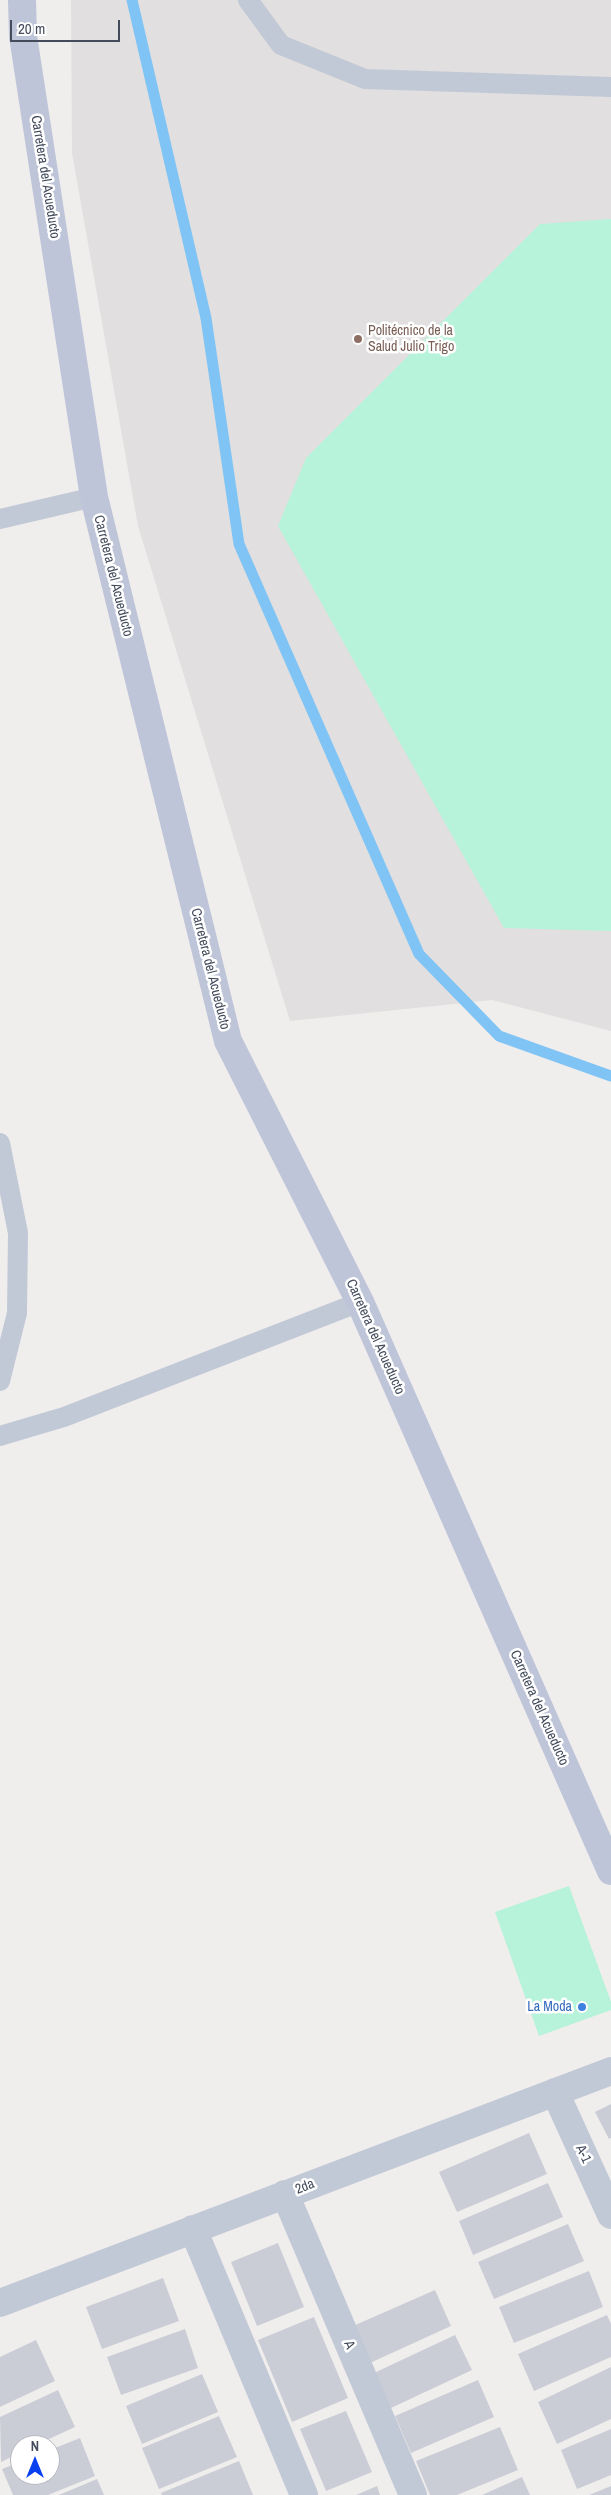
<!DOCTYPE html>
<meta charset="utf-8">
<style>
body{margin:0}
#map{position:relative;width:611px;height:2495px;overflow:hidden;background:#f0eded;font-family:"Archivo Narrow",sans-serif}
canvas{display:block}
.north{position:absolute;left:10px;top:2435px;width:50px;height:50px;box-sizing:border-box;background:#fff;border:1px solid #b4b7be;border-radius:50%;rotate:0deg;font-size:14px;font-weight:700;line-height:20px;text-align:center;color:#444c5c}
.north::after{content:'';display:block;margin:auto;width:18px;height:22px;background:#083fef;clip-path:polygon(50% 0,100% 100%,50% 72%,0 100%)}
.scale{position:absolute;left:10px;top:20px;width:110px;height:22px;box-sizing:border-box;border:2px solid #444c5c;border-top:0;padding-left:6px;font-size:15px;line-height:18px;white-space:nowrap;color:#444c5c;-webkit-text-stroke:4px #fff;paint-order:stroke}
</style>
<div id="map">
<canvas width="611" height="2495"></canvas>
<div class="north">N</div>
<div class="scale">20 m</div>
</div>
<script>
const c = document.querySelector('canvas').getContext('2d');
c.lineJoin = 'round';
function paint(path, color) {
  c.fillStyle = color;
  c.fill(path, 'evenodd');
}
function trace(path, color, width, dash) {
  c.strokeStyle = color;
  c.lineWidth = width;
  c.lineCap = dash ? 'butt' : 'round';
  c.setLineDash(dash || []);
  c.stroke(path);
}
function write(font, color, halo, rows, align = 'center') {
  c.font = font + ' "Archivo Narrow",sans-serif';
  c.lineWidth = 5;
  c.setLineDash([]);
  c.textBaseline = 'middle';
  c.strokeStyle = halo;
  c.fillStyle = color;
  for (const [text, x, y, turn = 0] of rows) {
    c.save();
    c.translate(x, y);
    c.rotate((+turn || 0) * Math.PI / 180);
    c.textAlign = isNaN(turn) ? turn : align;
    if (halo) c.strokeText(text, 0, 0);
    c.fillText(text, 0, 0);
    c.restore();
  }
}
const education = new Path2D(`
 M71 0H611V1031L492 1000 290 1021 138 526 72 153Z`);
const green = new Path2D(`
 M611 219V931L504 928 278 526 306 458 540 224Z
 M569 1886 611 2002V2010L539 2036 495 1912Z`);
const stream = new Path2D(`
 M132 0 206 318 239 544 419 954 499 1036 611 1076`);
const building = new Path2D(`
 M611 2104V2138L609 2139 595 2112Z
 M529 2133 547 2174 457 2212 439 2172Z
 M548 2183 563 2217 473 2255 459 2221Z
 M568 2224 584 2261 494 2299 478 2262Z
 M278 2243 304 2307 257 2326 231 2262Z
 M589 2271 603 2307 514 2343 499 2307Z
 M163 2278 179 2321 102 2349 86 2307Z
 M435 2290 451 2326 370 2363 353 2326Z
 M607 2315 611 2324V2357L534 2391 518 2354Z
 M314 2317 348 2398 292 2422 258 2340Z
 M185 2329 198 2368 121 2395 107 2357Z
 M455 2335 472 2370 391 2408 374 2373Z
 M36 2340 55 2381 0 2407V2357Z
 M611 2367V2419L557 2444 538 2402Z
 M202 2374 218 2412 142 2444 126 2406Z
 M478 2380 494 2417 411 2453 395 2416Z
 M58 2390 75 2427 36 2445H20V2453L1 2462 0 2417Z
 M346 2411 372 2472 326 2491 300 2429Z
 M219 2416 237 2457 159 2489 142 2448Z
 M500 2427 518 2470 457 2495H430L416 2461Z
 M611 2429V2475L577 2489 561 2450Z
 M80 2438 95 2476 48 2495H13L2 2469 20 2462V2475H50V2450Z
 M239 2461 253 2495H162L161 2493Z
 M522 2477 530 2495H482Z
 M97 2479 104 2495H59Z
 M377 2486 380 2495H356Z
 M611 2486V2495H589Z`);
const lane = new Path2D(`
 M248 0 281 45 365 79 611 87
 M0 519 94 497
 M0 1143 18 1233 17 1313 0 1381
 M0 1436 64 1417 360 1302`);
const street = new Path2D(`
 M555 2092 611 2215
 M285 2194 413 2495
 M193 2229 304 2495
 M0 2303 611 2071`);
const secondary = new Path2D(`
 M22 0 23 36 94 497 228 1041 360 1302 611 1871`);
const markers = [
 [358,339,5,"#8d6e63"],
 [582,2007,5,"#3f7fe0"]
];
const streetNames = [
 ["Carretera del Acueducto",45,177,81],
 ["Carretera del Acueducto",113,576,76],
 ["Carretera del Acueducto",210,969,76],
 ["Carretera del Acueducto",375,1337,66],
 ["Carretera del Acueducto",539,1708,66],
 ["A-1",583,2154,65],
 ["2da",305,2187,-21],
 ["A",349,2345,67]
];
const educationNames = [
 ["Politécnico de la",368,331],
 ["Salud Julio Trigo",368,347]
];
const shopNames = [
 ["La Moda",572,2007]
];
paint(education, '#e1dfdf');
paint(green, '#b6f3da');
trace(stream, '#7fc4f4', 11);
paint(building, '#cbcdd6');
trace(lane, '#c2c9d6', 20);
trace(street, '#c2c9d6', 28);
trace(secondary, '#bec5d8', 28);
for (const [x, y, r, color] of markers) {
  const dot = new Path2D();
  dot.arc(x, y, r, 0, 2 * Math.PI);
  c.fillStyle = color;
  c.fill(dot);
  trace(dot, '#fff', 2);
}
write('14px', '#444c5c', '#fff', streetNames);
write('14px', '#785e54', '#fff', educationNames, 'left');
write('14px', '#366cbe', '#fff', shopNames, 'right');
</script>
